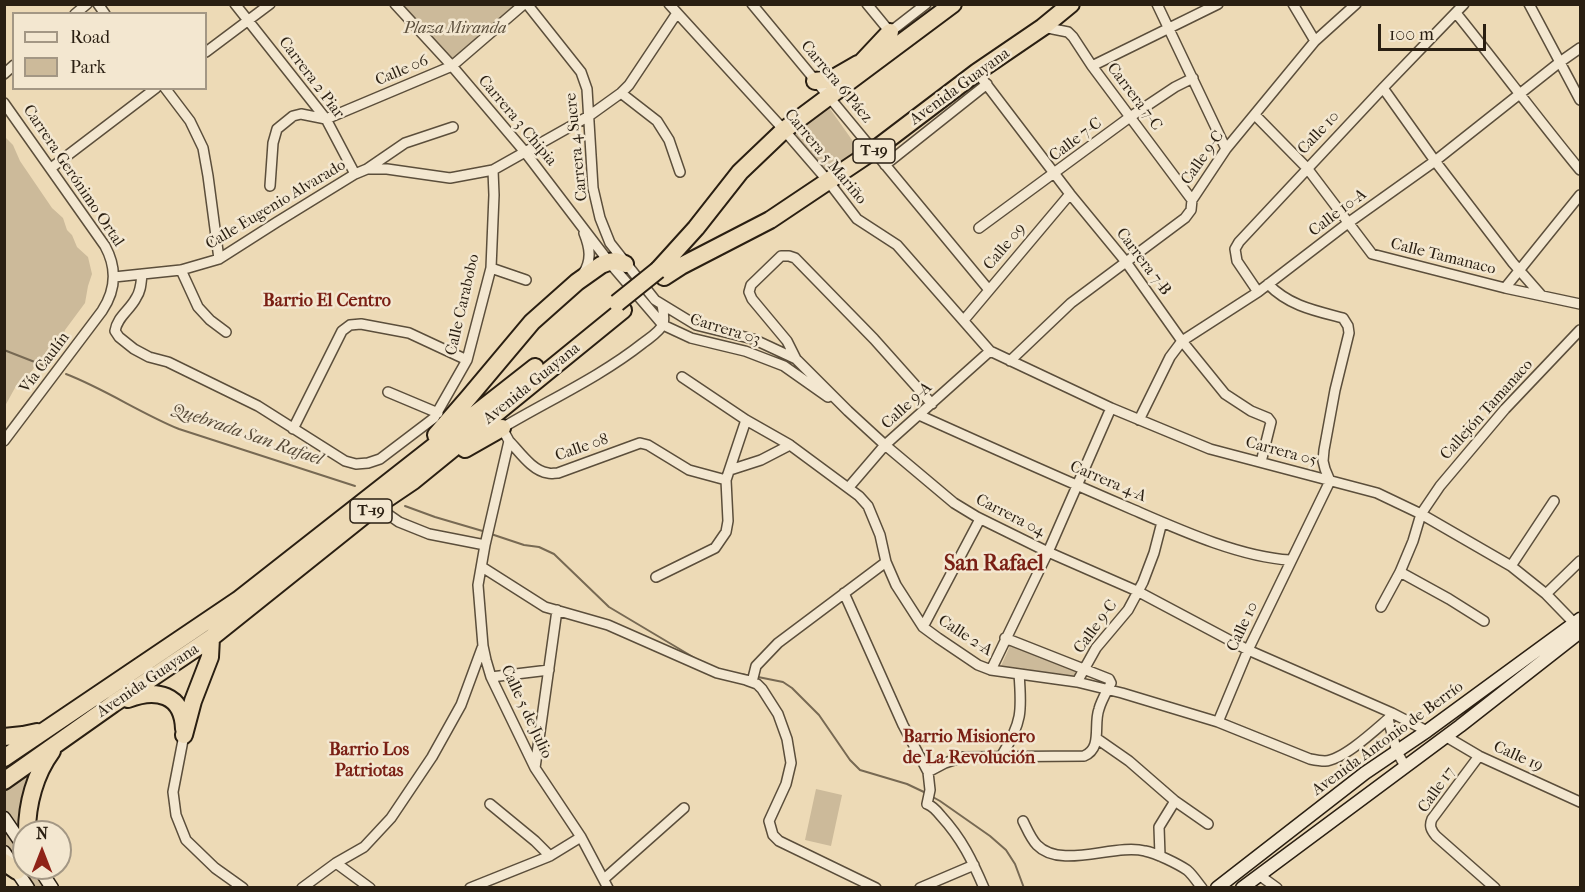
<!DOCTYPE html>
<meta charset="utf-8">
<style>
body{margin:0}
#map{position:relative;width:1585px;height:892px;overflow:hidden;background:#eddab6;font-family:"IM FELL French Canon",serif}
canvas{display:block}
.frame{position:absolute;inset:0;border:6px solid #2a1f12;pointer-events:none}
.legend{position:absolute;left:12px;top:12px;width:195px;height:78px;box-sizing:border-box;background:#f3e7d0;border:2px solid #a39784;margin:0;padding:8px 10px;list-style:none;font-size:18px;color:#2a1f12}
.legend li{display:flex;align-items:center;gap:12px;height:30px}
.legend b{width:30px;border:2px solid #a39784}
.north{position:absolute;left:12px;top:820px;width:60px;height:60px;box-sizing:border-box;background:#f3e7d0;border:2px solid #a39784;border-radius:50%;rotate:0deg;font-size:16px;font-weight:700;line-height:24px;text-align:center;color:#2a1f12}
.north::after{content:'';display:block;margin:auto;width:21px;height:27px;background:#8f2418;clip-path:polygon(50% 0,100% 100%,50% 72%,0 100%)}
.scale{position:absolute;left:1378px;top:24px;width:108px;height:27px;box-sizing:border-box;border:3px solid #2a1f12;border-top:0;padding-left:8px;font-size:18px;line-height:21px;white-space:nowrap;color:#2a1f12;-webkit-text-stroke:4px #f3e7d0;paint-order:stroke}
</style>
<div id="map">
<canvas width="1585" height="892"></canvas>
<div class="frame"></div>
<ul class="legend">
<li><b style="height:8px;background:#f3e7d0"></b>Road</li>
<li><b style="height:16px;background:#ccba9a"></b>Park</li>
</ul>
<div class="north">N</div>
<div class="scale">100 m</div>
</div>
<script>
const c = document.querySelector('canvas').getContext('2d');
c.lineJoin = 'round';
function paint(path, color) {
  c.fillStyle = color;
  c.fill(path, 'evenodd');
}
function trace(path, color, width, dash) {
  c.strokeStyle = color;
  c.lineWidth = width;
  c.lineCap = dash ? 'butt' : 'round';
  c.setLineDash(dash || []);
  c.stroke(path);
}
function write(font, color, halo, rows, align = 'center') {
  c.font = font + ' "IM FELL French Canon",serif';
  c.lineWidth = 5;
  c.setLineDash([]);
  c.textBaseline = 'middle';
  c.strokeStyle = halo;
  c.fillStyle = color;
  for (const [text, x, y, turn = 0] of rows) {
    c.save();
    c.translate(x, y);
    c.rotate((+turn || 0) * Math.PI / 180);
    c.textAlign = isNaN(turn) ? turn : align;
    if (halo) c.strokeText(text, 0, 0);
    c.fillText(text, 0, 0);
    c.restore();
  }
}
const green = new Path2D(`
 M398 5H521L452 62Z
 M828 106 857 147 856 153 833 173 826 171 793 131Z
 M5 137 13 145 20 161 52 208 63 218 67 230 72 235 77 247 88 257 92 274 88 286 85 303 65 330 63 336 56 347 48 356 38 361 27 379 16 386 5 406Z
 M1011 644 1077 671 1075 676 1001 666Z
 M58 743 24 832V868H39L52 887H28L5 862 4 781Z
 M816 789 842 795 831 846 805 840Z`);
const stream = new Path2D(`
 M4 350 45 366
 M66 374C105 389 140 413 179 429L355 486
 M405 506 435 517 486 532
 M491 534 524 545 539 547 554 554 609 607 698 660
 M740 674 752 676
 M758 677 783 682 792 688 819 715 850 760 860 770 907 784 926 793
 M931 796 940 801 990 836 1006 850 1015 864 1024 888`);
const street = new Path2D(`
 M98 4 105 14
 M235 4 326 119 355 174
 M395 4 452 66 525 152 609 262 663 325 691 338 745 351 784 366 828 397
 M527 4 581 72 587 89 593 188 600 218 610 243 655 300 696 325 753 339 796 359 848 411 885 445 954 503 977 517 1048 552 1137 591 1248 650 1392 713 1427 731
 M669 4 784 130 828 181 857 219 897 245 990 351 1111 408 1210 449 1377 493 1421 514 1511 566 1546 594 1578 627
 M752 4 989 290
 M867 4 890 32 926 4
 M1157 4 1226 149
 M1293 4 1315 41
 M1529 4 1580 100
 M1456 13C1498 65 1538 119 1580 170
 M75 14 87 4
 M1043 27 1068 32 1073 37 1092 66 1192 200
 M206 52 270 4
 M1092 66 1218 4
 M977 72 1070 194 1126 262 1182 341 1225 394 1251 411 1268 418 1271 422 1261 462
 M4 74 14 65
 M165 88 190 121 203 148 208 176 219 259
 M1383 88 1435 161 1513 263 1541 295
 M621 93 657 121 669 140 680 172
 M4 103 105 246C117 268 116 290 102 311L4 441
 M1255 115 1307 168 1372 254 1505 288 1580 304
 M885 165 987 84
 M51 168 156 88
 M367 169 405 143 453 127
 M270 186 273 143 277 129 293 116 301 114 326 119 452 66 524 4
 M979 228 1130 117 1175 87 1193 78
 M491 268 526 280
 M181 270 198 307 210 320 226 332
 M142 274C141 283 141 291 136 298 130 310 117 317 115 331L119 337 134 349 149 357 168 362 258 406 345 461 356 464 368 463 380 459 434 418 467 360 491 268 494 195 493 170
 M583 274C592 260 590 248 584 233
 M114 277 181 270 219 259 277 222 355 174 367 169H387L450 178 493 170 589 116 621 93 629 85 677 13
 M1505 288 1580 195
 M1258 292 1237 261 1235 249 1239 242 1383 88 1464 4
 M964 320 1070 194
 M796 359 787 341 752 299 749 292 751 285 781 256H789L795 258 874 339 932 404
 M1010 361 1071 303 1185 218 1191 210 1192 200 1226 149 1315 41 1356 4
 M682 377 746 420 790 445 859 496 868 506 880 535 886 562 896 585 923 627 938 638 978 665 991 670 1077 682 1122 693 1218 722 1310 759C1315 760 1320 761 1325 761 1343 760 1374 731 1388 719L1392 713
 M388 392 438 413
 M919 415C990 447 1062 479 1134 510 1180 530 1240 557 1290 560
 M1139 420 1170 357 1182 341 1258 292 1348 223 1435 161 1560 62 1580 48
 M293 429 342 331 350 325 361 324 409 333 467 360
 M509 441C519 451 532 471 548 473 551 474 554 473 558 473L640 443 648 445 689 470 726 480
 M730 470 761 460 790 445
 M849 487 885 445 990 351
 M376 506 399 522 429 534 485 545
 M1511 566 1554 501
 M482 567 545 607 608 625 717 673 746 680 757 684 762 689 778 714 787 739 791 763 786 784 769 821 773 835 779 841 876 888
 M1400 572 1449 599 1484 621
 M656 577 715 548 726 532 728 521 726 480 746 420
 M844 593 903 725 928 772 930 790 927 804C933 806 937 811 941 816 962 839 972 860 984 888
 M1546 594 1580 561
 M1381 607 1400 572 1413 541 1421 514 1440 486 1505 409 1580 330
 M923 627 980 519
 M991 670 1048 552 1111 408
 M491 677 549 670
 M752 682 756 666 778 643 886 562
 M1077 682 1096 648 1128 610 1143 582 1154 553 1162 522
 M1388 719 1397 752 1405 766
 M1218 722 1248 650 1330 481 1325 469 1323 461 1324 450 1335 390 1349 333 1348 326 1343 318C1316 311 1289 306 1268 284
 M184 735 173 792 176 815 186 840 215 868 243 888
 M1445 736 1479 756 1580 802
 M1096 738 1129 761 1175 801 1208 824
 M1002 755C1022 723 1022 711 1019 674
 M1479 756 1432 819C1429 826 1431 830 1436 836L1495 888
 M535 768 557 610
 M928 772 945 763 963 757 1084 756C1103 748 1093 725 1099 709 1101 701 1107 691 1111 683L1109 679 1005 638
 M490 804 535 841 550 856
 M1023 821C1027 829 1031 839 1037 845 1061 870 1115 843 1145 851 1156 853 1178 864 1187 870 1193 875 1197 882 1202 888
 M1160 856 1159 827 1175 801
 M336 863 370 888
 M1259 875 1277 888
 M604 879 684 808
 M302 888 336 863 364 847 391 818 432 757 461 705 482 648
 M470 888 550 856 581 837
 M608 888 581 837 535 768 491 677 486 660 483 646 478 585 485 545 509 441 502 428C549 400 600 377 643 343 649 338 660 332 663 324 665 318 663 311 662 305
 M920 888 974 865`);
const secondary = new Path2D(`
 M4 818 24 847
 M4 852 28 888
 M39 868 52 888
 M1217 888 1365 773 1427 731 1580 619
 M1242 888 1460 726 1580 632`);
const highway = new Path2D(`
 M860 64 890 32
 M815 81 832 79 858 64
 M658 270 696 228 740 172 784 130 953 4
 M664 277 681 266 770 220 873 151 977 72 1043 27 1071 4
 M436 435 469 397 532 322 577 282 601 265 609 262 616 261 625 264
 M465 449 502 428
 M128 699C156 688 183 694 184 729
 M184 735 193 701 210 657 211 638
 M4 737 23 735 37 732
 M4 758 238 600 535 367
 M4 781 113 704 211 638 376 506 413 481 623 310
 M27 832C27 804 35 774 52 751
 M4 862 17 871`);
const highwayBridge = new Path2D(`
 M617 303 658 270`);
const shields = [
 [874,151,42],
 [371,511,42]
];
const shieldNames = [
 ["T-19",874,151],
 ["T-19",371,511]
];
const parkNames = [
 ["Plaza Miranda",455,29]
];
const streetNames = [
 ["Calle 06",402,71,-23],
 ["Carrera 2 Piar",311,78,53],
 ["Carrera 6 Páez",836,82,50],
 ["Avenida Guayana",960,87,-36],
 ["Carrera 7-C",1134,97,53],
 ["Carrera 3 Chipia",517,121,50],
 ["Calle 10",1319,133,-47],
 ["Calle 7-C",1076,140,-37],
 ["Carrera 4 Sucre",577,147,-96],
 ["Carrera 5 Mariño",825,157,50],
 ["Calle 9-C",1203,158,-55],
 ["Carrera Gerónimo Ortal",73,176,56],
 ["Calle Eugenio Alvarado",276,205,-31],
 ["Calle 10-A",1338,213,-37],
 ["Calle 09",1005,247,-50],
 ["Calle Tamanaco",1443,257,14],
 ["Carrera 7-B",1143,262,53],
 ["Calle Carabobo",463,305,-77],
 ["Carrera 03",725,330,17],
 ["Vía Caulín",45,363,-53],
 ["Avenida Guayana",532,384,-39],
 ["Calle 9-A",907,406,-42],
 ["Callejón Tamanaco",1487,410,-48],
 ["Calle 08",582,448,-19],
 ["Carrera 05",1281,452,15],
 ["Carrera 4-A",1108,482,23],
 ["Carrera 04",1010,516,27],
 ["Calle 9-C",1096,627,-54],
 ["Calle 10",1243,627,-65],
 ["Calle 2-A",965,636,33],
 ["Avenida Guayana",148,681,-34],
 ["Calle 5 de Julio",526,712,65],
 ["Avenida Antonio de Berrío",1388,739,-36],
 ["Calle 19",1518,757,24],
 ["Calle 17",1437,790,-55]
];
const neighbourhoodNames = [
 ["Barrio El Centro",327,302],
 ["Barrio Misionero",969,738],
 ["de La Revolución",969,759],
 ["Barrio Los",369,751],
 ["Patriotas",369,772]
];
const waterNames = [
 ["Quebrada San Rafael",247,435,19]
];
const districtNames = [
 ["San Rafael",994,565]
];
paint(green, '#ccba9a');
trace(stream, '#776953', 2);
trace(street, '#5b4e3b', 12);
trace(secondary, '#2a1f12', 15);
trace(highway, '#2a1f12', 20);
trace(street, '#f3e7d0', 9);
trace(secondary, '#f3e7d0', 12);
trace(highway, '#eddab6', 16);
trace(highwayBridge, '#2a1f12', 20, []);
trace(highwayBridge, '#eddab6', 16);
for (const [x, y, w] of shields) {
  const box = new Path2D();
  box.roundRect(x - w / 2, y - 12, w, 24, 4.5);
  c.fillStyle = '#f3e7d0';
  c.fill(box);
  trace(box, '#2a1f12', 1.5);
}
write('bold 15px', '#2a1f12', null, shieldNames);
write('italic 16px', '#5b4e3b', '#f3e7d0', parkNames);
write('16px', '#2a1f12', '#f3e7d0', streetNames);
write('bold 18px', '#7a1f14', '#f3e7d0', neighbourhoodNames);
write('italic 18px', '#574a38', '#f3e7d0', waterNames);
write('bold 22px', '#7a1f14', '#f3e7d0', districtNames);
</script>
